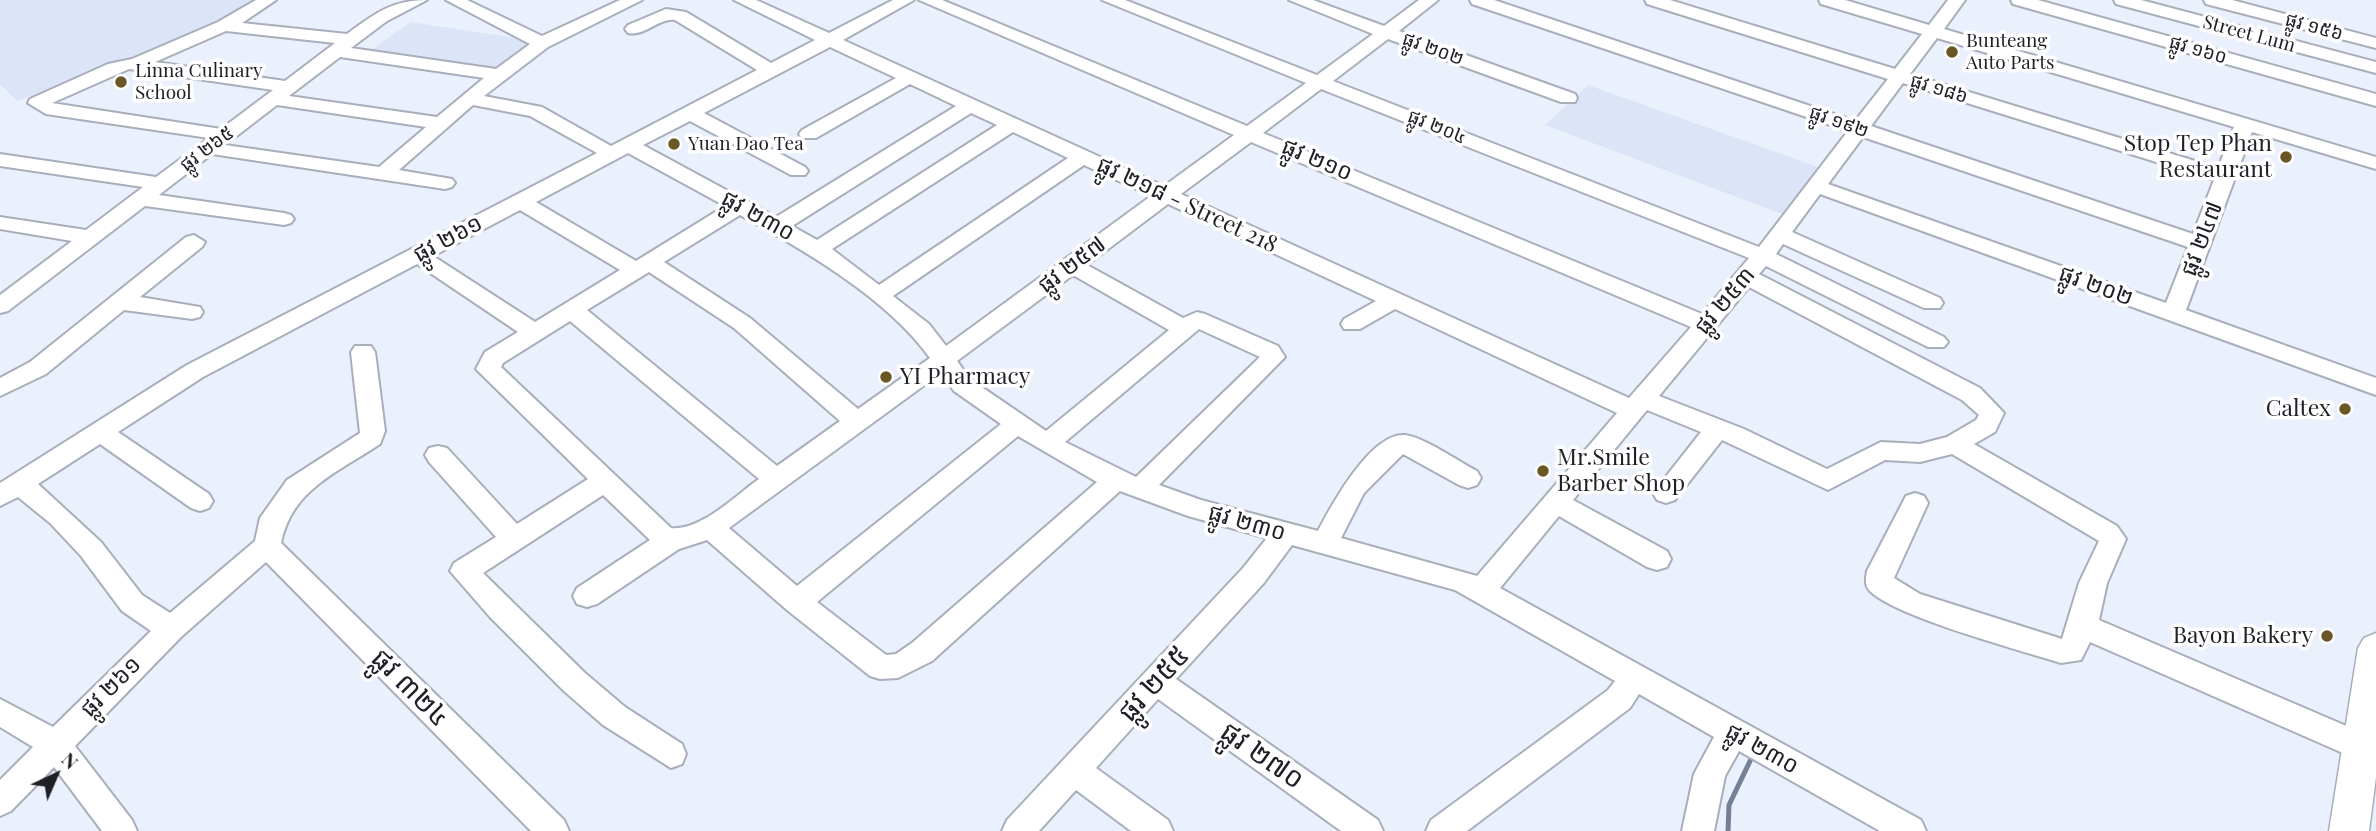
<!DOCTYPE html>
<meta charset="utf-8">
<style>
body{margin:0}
#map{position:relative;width:2376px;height:831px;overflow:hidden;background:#eaf0fc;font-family:"Playfair Display",serif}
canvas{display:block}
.north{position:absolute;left:21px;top:740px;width:70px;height:70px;-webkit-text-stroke:5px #fff;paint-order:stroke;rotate:44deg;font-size:19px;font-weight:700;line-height:28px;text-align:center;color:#1e2025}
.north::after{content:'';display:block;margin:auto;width:24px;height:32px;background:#1e2025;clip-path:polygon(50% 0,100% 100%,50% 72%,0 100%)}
</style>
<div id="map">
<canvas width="2376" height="831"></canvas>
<div class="north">N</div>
</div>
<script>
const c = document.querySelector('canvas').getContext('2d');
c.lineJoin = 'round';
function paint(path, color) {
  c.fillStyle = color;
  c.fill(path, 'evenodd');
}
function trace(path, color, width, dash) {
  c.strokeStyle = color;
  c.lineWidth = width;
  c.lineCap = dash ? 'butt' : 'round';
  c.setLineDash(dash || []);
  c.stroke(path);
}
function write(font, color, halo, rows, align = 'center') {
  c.font = font + ' "Playfair Display","Noto Sans Khmer",serif';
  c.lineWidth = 7;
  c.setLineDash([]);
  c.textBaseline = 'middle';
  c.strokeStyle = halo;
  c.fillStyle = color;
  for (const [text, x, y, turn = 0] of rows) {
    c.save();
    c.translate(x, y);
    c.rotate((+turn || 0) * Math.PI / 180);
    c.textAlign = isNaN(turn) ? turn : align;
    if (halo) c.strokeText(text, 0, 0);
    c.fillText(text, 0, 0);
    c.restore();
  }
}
const built = new Path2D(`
 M0 0H262L167 49 17 101 0 84Z
 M411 22 536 41 498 72 365 54Z
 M1588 85 1818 167 1782 214 1545 125Z`);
const stream = new Path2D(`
 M1728 831 1729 805 1751 759`);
const minor = new Path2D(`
 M256 0H276L242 23 347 34C374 14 392 0 427 0L387 21 351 48 496 69 530 44 446 0H467L542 36 620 0H642L548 47 484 96 542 107 611 146 757 70 675 20C658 18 645 37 628 33L625 29 628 25 666 9 686 12 771 63 815 40 734 0H756L829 33 893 0H914L843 40 1164 186 1234 135 919 0H942L1247 126 1306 83 1102 0H1125L1317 75 1373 34 1289 0H1313L1384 26 1419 0H1438L1399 31 1575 94 1577 98 1575 102H1561L1388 39 1333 81 1759 247 1848 131 1472 4 1470 0H1494L1855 121 1888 79 1647 4 1645 0H1670L1895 69 1922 34 1821 4 1819 0H1845L1929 25 1948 0H1965L1944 29 2376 157V169L2252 132 2186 310 2376 378V395L1820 194 1792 232 1940 298 1943 303 1940 308H1924L1783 244 1776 254 1944 337 1948 342 1944 347H1928L1766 266 1759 274 1980 388 2004 413 1995 432 1974 444 2117 526 2126 539 2107 583 2099 620 2372 737 2376 748 2372 757 2361 761 2090 642 2081 660 2061 663C2020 650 1896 617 1870 591 1864 585 1866 578 1867 571L1906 496 1915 493 1924 496 1928 503 1894 578 1920 594 2062 639 2079 583 2099 541 1952 454 1920 462 1885 460 1828 490 1722 440 1675 500 1666 503 1657 500 1653 493 1701 432 1647 410 1573 500 1667 551 1671 559 1667 567 1657 570 1647 567 1559 516 1500 588 1921 820 1926 831H1880L1739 751 1725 776 1714 831H1682L1694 774 1714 737 1639 694 1630 708 1467 831H1426L1431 820 1608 690 1615 681 1455 590 1292 545 1263 584 1176 679 1378 820 1383 831H1341L1158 699 1096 768 1168 820 1173 831H1131L1076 790 1039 831H1002L1007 820 1243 568 1267 538 1188 516 1120 491 932 661 898 678 880 679 870 676 787 610 707 540 679 549 597 604 587 607 577 604 573 596 577 588 650 540 603 495 483 573 585 673 625 707 682 744 686 754 682 764 671 768 603 725 564 691 490 617 450 571 454 563 496 537 429 462 425 455 429 448 438 446 447 448 517 524 588 479 476 369 485 352 518 332 417 264 203 377 118 432 209 494 213 501 209 508 200 511 191 508 100 444 38 484 101 542 142 595 170 613 255 541 260 518 287 480 360 433 351 352 355 346H371L375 352 385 431 380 444C337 473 292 489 281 543L564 820 569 831H531L266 562 181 637 75 746 132 820 137 831H102L54 767 11 811 0 816V780L33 747 0 727V699L53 727 151 631 122 611 81 556 50 523 18 497 0 506V483L187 365 597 153 530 116 473 105 399 170 452 179 455 183 452 187 445 189 212 154 159 195 284 213 291 215 294 219 291 223 284 225 145 206 8 311 0 313V295L72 241 0 229V217L86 230 143 187 0 166V154L156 177 209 138 46 114 28 103 30 99 108 64 132 59 218 22ZM226 31 335 43 285 81 155 62ZM1937 38 2234 127 2218 168 1910 74ZM830 47 896 78 802 130 799 134 802 138H816L910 84 956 106 776 217 643 145 690 121 791 175H805L808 171 805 167 704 113ZM340 57 484 78 437 117 289 96ZM129 69 273 90 221 129 52 103ZM1903 83 2214 180 2193 234 1871 126ZM1321 89 1749 258 1702 314 1263 133ZM277 105 426 127 379 167 225 145ZM971 113 997 125 817 240 792 226ZM1013 132 1068 158 879 285 832 249ZM1863 137 2188 247 2166 303 1828 184ZM1251 142 1691 327 1629 398 1181 194ZM628 153 725 206 636 261 536 202ZM1084 165 1151 196 946 346 929 324 893 296ZM1168 204 1376 301 1344 319 1341 324 1344 329H1360L1395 309 1617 413 1477 576 1341 538 1364 493 1403 454 1459 485 1468 488 1477 485 1481 478 1477 471C1459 462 1424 437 1405 435 1371 432 1331 506 1318 531L1201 500 1159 485 1285 357 1278 346 1205 314 1197 312 1183 318 1087 265ZM520 210 620 270 535 322 433 256ZM740 215C804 250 887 298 930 358L858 409 750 318 664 262ZM649 272 734 328 840 421 777 466 587 310ZM1073 275 1169 330 1046 431 970 379 957 361ZM1749 287 1962 400 1979 415 1976 420 1947 437 1920 444 1881 442 1827 469 1744 429 1659 396ZM570 321 759 479C736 495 701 531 671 528L501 367 503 363ZM1199 329 1260 357 1136 477 1065 442ZM941 373 954 391 1001 424 797 586 729 528ZM1018 436 1097 482 912 643 896 654 886 655 817 602Z
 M2011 0H2038L2376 94V106L2013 4Z
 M2114 0H2141L2376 62V73L2116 4Z
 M2204 0H2232L2376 38V48L2206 4Z
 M194 235 205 242 202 247 140 297 200 307 203 312 200 317 192 319 124 310 46 374 0 396V378L30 362 186 237Z`);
const major = new Path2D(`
 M2376 633V777L2369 831H2329L2358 648 2364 638Z`);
const markers = [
 [1952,52,7,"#6b5625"],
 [121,82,7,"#6b5625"],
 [674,144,7,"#6b5625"],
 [2286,157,7,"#6b5625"],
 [886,377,7,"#6b5625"],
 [2345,409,7,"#6b5625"],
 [1543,471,7,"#6b5625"],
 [2327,636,7,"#6b5625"]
];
const farStreetnames = [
 ["ផ្លូវ ១៥៦",2314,27,15],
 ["Street Lum",2249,34,15],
 ["ផ្លូវ ២០២",1433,49,20],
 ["ផ្លូវ ១៦០",2198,50,16],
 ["ផ្លូវ ១៨៦",1939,89,17],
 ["ផ្លូវ ១៩២",1839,122,19],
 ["ផ្លូវ ២០៤",1437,127,22],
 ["ផ្លូវ ២៦៥",207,149,-37]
];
const farPoinames = [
 ["Bunteang",1966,41],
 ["Auto Parts",1966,63],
 ["Linna Culinary",135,71],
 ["School",135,93],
 ["Yuan Dao Tea",688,144]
];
const poiNames = [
 ["Stop Tep Phan",2272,144],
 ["Restaurant",2272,170],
 ["YI Pharmacy",900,377,"left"],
 ["Caltex",2331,409],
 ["Mr.Smile",1557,458,"left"],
 ["Barber Shop",1557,484,"left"],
 ["Bayon Bakery",2313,636]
];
const streetNames = [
 ["ផ្លូវ ២១០",1317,160,23],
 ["ផ្លូវ ២១៨ - Street 218",1187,205,25],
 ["ផ្លូវ ២៣០",758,216,29],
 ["ផ្លូវ ២៦១",448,239,-28],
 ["ផ្លូវ ២៤៧",2202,239,-69],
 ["ផ្លូវ ២៥៧",1072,265,-37],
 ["ផ្លូវ ២០២",2096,286,20],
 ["ផ្លូវ ២៥៣",1725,301,-50],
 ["ផ្លូវ ២៣០",1247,523,16],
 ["ផ្លូវ ២៦១",111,687,-45],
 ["ផ្លូវ ២៣០",1762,749,29]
];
const nearStreetnames = [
 ["ផ្លូវ ២៥៥",1154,684,-48],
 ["ផ្លូវ ៣២៤",410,688,45],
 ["ផ្លូវ ២៧០",1262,756,35]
];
paint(built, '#dce5f8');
trace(stream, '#757f96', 5);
trace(minor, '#a9aebb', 4);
trace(major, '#a9aebb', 3);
paint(minor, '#fff');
paint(major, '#fff');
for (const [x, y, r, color] of markers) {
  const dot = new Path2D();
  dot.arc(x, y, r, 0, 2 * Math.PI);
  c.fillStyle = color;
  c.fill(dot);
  trace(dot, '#fff', 2.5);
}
write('19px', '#1e2025', '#fff', farStreetnames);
write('19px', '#1e2025', '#fff', farPoinames, 'left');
write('23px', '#1e2025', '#fff', poiNames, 'right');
write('23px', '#1e2025', '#fff', streetNames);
write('28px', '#1e2025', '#fff', nearStreetnames);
</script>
